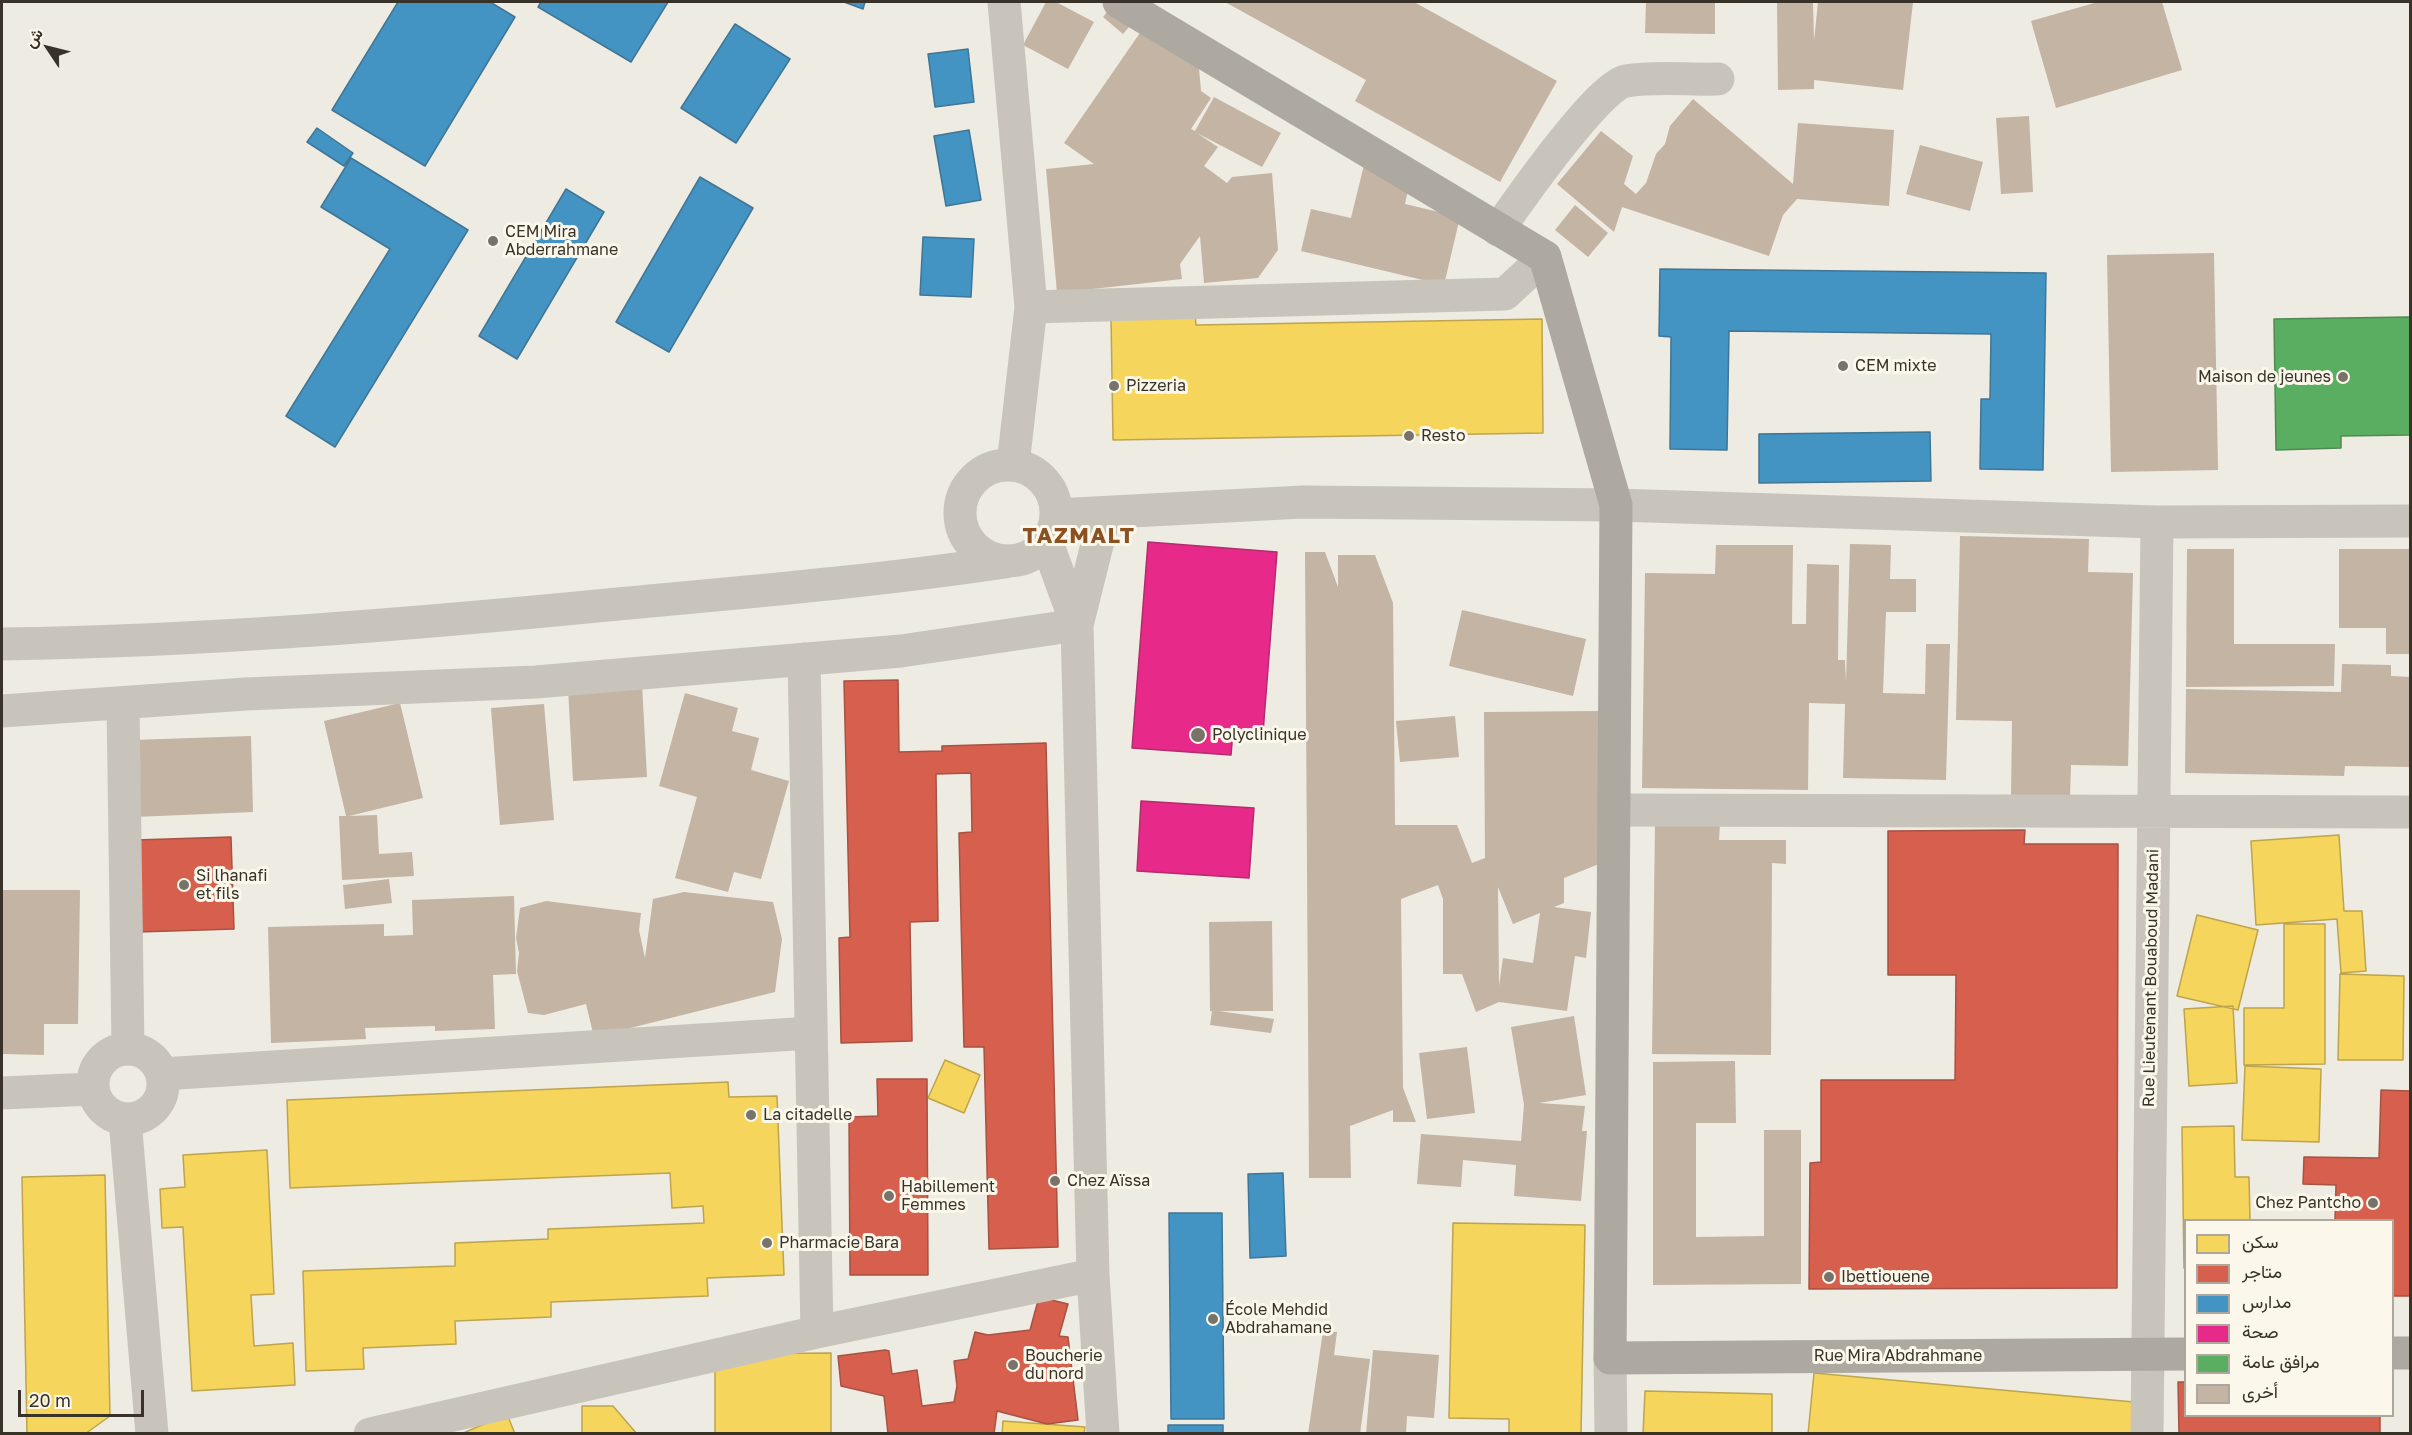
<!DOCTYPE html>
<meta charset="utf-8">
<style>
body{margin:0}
#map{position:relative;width:2412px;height:1435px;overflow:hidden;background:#eeebe3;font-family:"Golos Text",Vazirmatn,sans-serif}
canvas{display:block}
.frame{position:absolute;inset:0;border:3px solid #393229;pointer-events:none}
.legend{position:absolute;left:2184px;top:1219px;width:210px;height:198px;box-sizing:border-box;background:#fbf7eb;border:2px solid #ada89d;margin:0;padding:8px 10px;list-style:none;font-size:18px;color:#393229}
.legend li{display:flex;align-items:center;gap:12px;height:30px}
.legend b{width:30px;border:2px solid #ada89d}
.north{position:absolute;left:18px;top:18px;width:60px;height:60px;-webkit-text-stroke:4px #fbf7eb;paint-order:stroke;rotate:305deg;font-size:16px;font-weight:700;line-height:24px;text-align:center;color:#393229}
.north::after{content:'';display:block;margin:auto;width:21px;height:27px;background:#393229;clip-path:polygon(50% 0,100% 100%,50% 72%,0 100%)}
.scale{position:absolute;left:18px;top:1390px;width:126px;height:27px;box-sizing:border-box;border:3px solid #393229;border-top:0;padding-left:8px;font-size:18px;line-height:21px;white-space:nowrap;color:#393229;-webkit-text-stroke:4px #fbf7eb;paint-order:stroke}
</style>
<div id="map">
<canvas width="2412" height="1435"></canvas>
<div class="frame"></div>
<ul class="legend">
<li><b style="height:16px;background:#f6d55c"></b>سكن</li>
<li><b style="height:16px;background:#d6604d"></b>متاجر</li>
<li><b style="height:16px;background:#4393c3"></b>مدارس</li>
<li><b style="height:16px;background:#e7298a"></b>صحة</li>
<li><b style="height:16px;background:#5aae61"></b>مرافق عامة</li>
<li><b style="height:16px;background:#c3b4a4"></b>أخرى</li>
</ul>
<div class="north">ش</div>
<div class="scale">20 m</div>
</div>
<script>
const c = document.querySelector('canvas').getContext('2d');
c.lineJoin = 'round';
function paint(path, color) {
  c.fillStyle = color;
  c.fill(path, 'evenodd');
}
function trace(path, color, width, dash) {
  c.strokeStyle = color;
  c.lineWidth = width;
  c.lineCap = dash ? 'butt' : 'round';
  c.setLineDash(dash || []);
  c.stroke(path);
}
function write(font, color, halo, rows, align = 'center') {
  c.font = font + ' "Golos Text",sans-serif';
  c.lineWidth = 6;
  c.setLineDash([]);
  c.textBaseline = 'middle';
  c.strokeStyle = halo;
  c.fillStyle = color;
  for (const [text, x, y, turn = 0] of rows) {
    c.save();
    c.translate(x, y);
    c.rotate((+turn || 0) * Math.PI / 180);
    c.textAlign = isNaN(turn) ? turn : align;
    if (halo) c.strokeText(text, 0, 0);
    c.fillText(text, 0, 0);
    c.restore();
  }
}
const homes = new Path2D(`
 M1195 314 1196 325 1542 319 1543 433 1113 440 1111 316Z
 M2339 835 2344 911H2362L2366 971 2341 973 2337 919 2256 925 2251 841Z
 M2197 915 2258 930 2238 1010 2177 996Z
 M2284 924H2325V1064L2244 1065V1008H2284Z
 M2340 974 2404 976 2403 1060H2338Z
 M2233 1006 2237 1083 2189 1086 2184 1009Z
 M945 1060 980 1075 964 1113 928 1098Z
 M2245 1066 2321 1069 2319 1142 2242 1140Z
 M728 1082 729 1097 777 1096 784 1275 707 1278 708 1296 551 1302V1317L455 1321 456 1344 363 1348 364 1369 306 1371 303 1271 455 1266V1243L548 1239V1229L704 1223 703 1206 672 1208 670 1173 290 1188 287 1100Z
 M2234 1126 2235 1177H2249L2250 1220H2186L2184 1268 2182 1127Z
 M267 1150 274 1294 251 1295 254 1346 293 1343 295 1385 192 1391 183 1227 162 1228 160 1189 185 1187 183 1155Z
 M105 1175 110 1416 85 1434H27L22 1177Z
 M1453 1223 1585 1225 1581 1434H1509V1419L1449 1418Z
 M831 1353V1434H715V1354Z
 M1814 1373 2145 1403 2142 1434H1808Z
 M1645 1391 1772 1394V1434H1643Z
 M582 1406H613L637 1434H582Z
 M507 1414 515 1434H461Z
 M1003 1421 1085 1427 1084 1434H1002Z`);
const shops = new Path2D(`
 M898 680 899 752 942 751V746L1046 743 1058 1247 989 1249 984 1047H964L959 833 972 832 971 773 936 774 938 921 910 922 912 1041 841 1043 839 938 850 937 844 681Z
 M2025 830 2024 844H2118L2117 1288 1809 1289 1810 1163 1821 1162V1080H1955L1956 975H1888V831Z
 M231 837 234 929 138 932 135 840Z
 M877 1079H927L928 1275H850L849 1117 878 1116Z
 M2381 1090 2410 1091V1296H2392V1220H2335L2336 1185 2303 1184 2304 1157 2379 1158Z
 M1039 1297 1068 1304 1059 1336 1068 1337 1078 1420 1047 1424 997 1411 994 1434H888L884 1396 841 1386 838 1356 885 1350 889 1351 892 1374 917 1370 922 1406 954 1402 957 1386 954 1361 968 1359 975 1332 988 1335 1030 1330Z
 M2178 1382H2186V1416H2380V1434H2179Z`);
const schools = new Path2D(`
 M398 2H490L515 17 425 166 332 110Z
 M541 2H668L631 62 538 7Z
 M844 2H865L863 9Z
 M735 24 790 59 736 143 681 108Z
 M968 49 974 102 935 107 928 54Z
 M317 128 353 153 344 166 307 142Z
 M969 130 981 200 946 206 934 136Z
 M351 158 468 230 335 447 286 416 390 249 321 207Z
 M700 177 753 208 669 352 616 322Z
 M566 189 604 212 517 359 479 336Z
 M923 237 974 239 971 297 920 295Z
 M1660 269 2046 273 2043 470 1980 469 1981 399H1990L1991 334 1729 331 1727 450 1670 449 1671 337 1659 336Z
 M1930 432 1931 481 1759 483V434Z
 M1283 1173 1286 1256 1250 1258 1248 1174Z
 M1169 1213H1222L1224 1419H1171Z
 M1168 1425H1223V1434H1168Z`);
const health = new Path2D(`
 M1148 542 1277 552 1263 733 1233 731 1231 755 1132 748Z
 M1141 801 1254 808 1249 878 1137 871Z`);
const public = new Path2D(`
 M2410 317V435L2341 436V448L2276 450 2274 319Z`);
const building = new Path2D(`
 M1046 2H1056L1094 22 1068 69 1023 45Z
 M1115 2 1140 14 1123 34 1103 17Z
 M1225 2H1414L1557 81 1500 182 1355 101 1366 80Z
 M1646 2H1715V34L1645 33Z
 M1777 2H1813L1814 41 1818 2H1913L1903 90 1814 80V89L1778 90Z
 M2098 2H2162L2182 70 2056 108 2031 21Z
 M1144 27 1197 46 1201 91 1211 98 1191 129 1195 131 1214 97 1281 133 1262 167 1197 133 1218 147 1204 166 1227 183 1232 177 1272 173 1278 250 1258 278 1204 283 1200 236 1180 264 1182 279 1057 293 1046 169 1094 164 1064 143Z
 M1693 99 1793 184 1798 123 1894 130 1889 206 1797 199 1783 215 1769 256 1622 207 1614 232 1557 184 1601 131 1633 156 1624 184 1636 194 1646 183 1656 154 1665 144 1670 126Z
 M2029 116 2033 192 2001 194 1996 118Z
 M1920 145 1983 162 1970 211 1906 194Z
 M1364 165 1411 176 1405 204 1460 217 1444 285 1301 251 1311 209 1351 218Z
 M1575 205 1608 233 1588 257 1555 230Z
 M2214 253 2218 470 2111 472 2107 255Z
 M1960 536 2089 539 2088 572 2133 573 2128 766 2071 765 2070 799 2011 798 2012 721 1956 720Z
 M1850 544 1891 545 1890 579H1916V612H1886L1883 693 1925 694 1926 644H1950L1946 780 1843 778 1845 704 1809 703 1808 790 1642 788 1645 573 1715 574 1716 545H1793L1792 624H1806L1807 564 1839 565 1838 660H1845L1846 682Z
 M2187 549H2234V644H2335L2334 686 2186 687Z
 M2339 549H2410V654H2386V628H2339Z
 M1305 552H1325L1338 587V555H1375L1393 603 1395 825H1457L1472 863 1485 858 1484 712 1598 711 1599 864 1564 878V903L1554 907 1591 912 1586 958 1575 956 1567 1011 1499 1002 1476 1012 1462 974H1443V899L1438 885 1401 899 1403 1088 1416 1122H1393V1110L1350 1126 1351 1178H1309ZM1498 887 1513 924 1540 913 1533 963 1503 958 1499 986Z
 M1462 610 1586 639 1573 696 1449 666Z
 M2342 664 2391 665V676L2410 677V767L2345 766 2344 776 2185 773 2186 689 2341 692Z
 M641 665 647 777 573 781 567 669Z
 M685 693 738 708 732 731 759 738 751 770 789 781 761 879 734 872 728 892 675 878 697 797 659 786Z
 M400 703 423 798 349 816 377 815 379 854 412 852 414 876 342 880 339 816H346L324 721Z
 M544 704 554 820 500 825 491 708Z
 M1455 716 1459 757 1400 762 1396 721Z
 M251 736 253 812 134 817 132 740Z
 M1655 824H1720L1719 840H1786V864L1772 863 1771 1055 1652 1054Z
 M389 879 392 903 345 909 343 885Z
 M2 890H80L78 1024H44V1055L2 1054Z
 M684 892 773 902 782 939 775 992 594 1037 586 1004 544 1015 528 1013 517 971 519 953 516 938 520 908 546 901 641 913 639 930 645 958 653 899Z
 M514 896 516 974 493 975 495 1029 435 1031V1026L365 1028 366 1039 271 1043 268 927 384 924V936L413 935 412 900Z
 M1272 921 1273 1011H1219L1274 1019 1271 1033 1210 1025 1212 1011H1210L1209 922Z
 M1574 1016 1586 1095 1539 1103 1585 1106 1582 1131H1587L1581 1201 1514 1196 1516 1165 1463 1160 1461 1187 1417 1184 1421 1134 1521 1141 1524 1105 1511 1027Z
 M1467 1047 1475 1113 1427 1119 1419 1053Z
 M1735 1061 1736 1123H1696V1237L1764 1236V1130H1801V1284L1653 1285V1062Z
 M1323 1331 1337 1332 1334 1355 1370 1359 1360 1434H1308Z
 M1373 1350 1439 1355 1434 1418 1407 1416 1406 1434H1366Z`);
const minor = new Path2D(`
 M1004 2 1031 307 1013 465
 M1498 230C1517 203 1599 85 1626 81 1655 76 1689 80 1718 79
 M1031 307 1505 294 1545 257
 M960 513a48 48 0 1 1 96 0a48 48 0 1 1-96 0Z
 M1056 515 1303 502 1616 505 2157 522 2410 521
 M1047 543 1077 625 1093 1275 1103 1434
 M2 644C207 641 413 624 618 604 747 592 877 581 1005 562
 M804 659 817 1332
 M123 703 128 1049
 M2 711 246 694 536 682 901 651 1077 625 1105 513
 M1614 810 2410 812
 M93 1084a35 35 0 1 1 70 0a35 35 0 1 1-70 0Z
 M162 1074 811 1033
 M2 1093 93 1089
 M125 1120 152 1434
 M1610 1358 1611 1434
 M370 1434 817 1332 1093 1275
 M2147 1434 2157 522`);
const major = new Path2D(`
 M1119 2 1545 257 1616 505 1610 1358 2186 1354
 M2392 1353H2410`);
const markers = [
 [493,241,6,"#78736a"],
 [1843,366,6,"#78736a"],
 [2343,377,6,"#78736a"],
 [1114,386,6,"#78736a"],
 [1409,436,6,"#78736a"],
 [1198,735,8,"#78736a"],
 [184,885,6,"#78736a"],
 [751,1115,6,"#78736a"],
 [1055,1181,6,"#78736a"],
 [889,1196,6,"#78736a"],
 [2373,1203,6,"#78736a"],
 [767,1243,6,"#78736a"],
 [1829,1277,6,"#78736a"],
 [1213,1319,6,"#78736a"],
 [1013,1365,6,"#78736a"]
];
const poiNames = [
 ["CEM Mira",505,232],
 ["Abderrahmane",505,250],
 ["CEM mixte",1855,366],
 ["Maison de jeunes",2331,377,"right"],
 ["Pizzeria",1126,386],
 ["Resto",1421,436],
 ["Polyclinique",1212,735],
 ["Si lhanafi",196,876],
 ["et fils",196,894],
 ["La citadelle",763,1115],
 ["Chez Aïssa",1067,1181],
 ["Habillement",901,1187],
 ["Femmes",901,1205],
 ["Chez Pantcho",2361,1203,"right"],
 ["Pharmacie Bara",779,1243],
 ["Ibettiouene",1841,1277],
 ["École Mehdid",1225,1310],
 ["Abdrahamane",1225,1328],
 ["Boucherie",1025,1356],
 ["du nord",1025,1374]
];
const streetNames = [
 ["Rue Lieutenant Bouaboud Madani",2151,978,-89],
 ["Rue Mira Abdrahmane",1898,1356]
];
const districtNames = [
 ["TAZMALT",1079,536]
];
paint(homes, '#f6d55c');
trace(homes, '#bda44d', 1.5);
paint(shops, '#d6604d');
trace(shops, '#a75242', 1.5);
paint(schools, '#4393c3');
trace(schools, '#407695', 1.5);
paint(health, '#e7298a');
trace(health, '#b32c6d', 1.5);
paint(public, '#5aae61');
trace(public, '#508950', 1.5);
paint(building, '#c3b4a4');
trace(minor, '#c8c4bb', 33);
trace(major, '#ada8a0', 33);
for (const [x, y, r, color] of markers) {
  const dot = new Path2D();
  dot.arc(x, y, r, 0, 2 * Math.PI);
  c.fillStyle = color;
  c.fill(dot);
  trace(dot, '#fbf7eb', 2);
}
write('16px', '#393229', '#fbf7eb', poiNames, 'left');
write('16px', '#393229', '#fbf7eb', streetNames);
c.letterSpacing = '1.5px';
write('bold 22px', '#8b5120', '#fbf7eb', districtNames);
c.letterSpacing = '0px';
</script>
